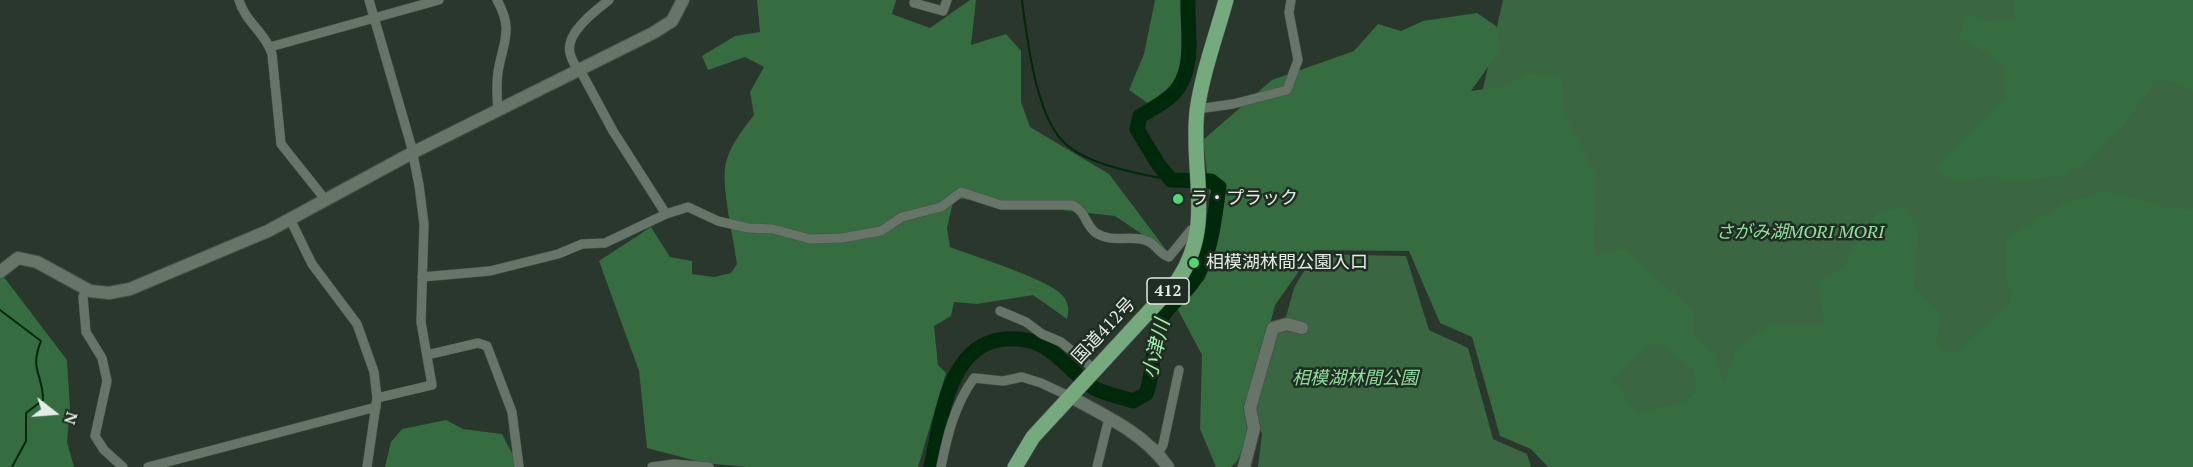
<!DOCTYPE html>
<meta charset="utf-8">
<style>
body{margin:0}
#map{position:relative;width:2193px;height:467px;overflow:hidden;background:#2a372c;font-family:"PT Serif",serif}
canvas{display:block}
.north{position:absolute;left:24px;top:383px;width:60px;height:60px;-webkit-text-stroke:4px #202d22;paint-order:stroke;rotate:107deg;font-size:16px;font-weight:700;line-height:24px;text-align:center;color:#e4ece5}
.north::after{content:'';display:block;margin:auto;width:21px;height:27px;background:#e4ece5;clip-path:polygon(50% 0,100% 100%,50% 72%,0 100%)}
</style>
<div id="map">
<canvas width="2193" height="467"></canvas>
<div class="north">N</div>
</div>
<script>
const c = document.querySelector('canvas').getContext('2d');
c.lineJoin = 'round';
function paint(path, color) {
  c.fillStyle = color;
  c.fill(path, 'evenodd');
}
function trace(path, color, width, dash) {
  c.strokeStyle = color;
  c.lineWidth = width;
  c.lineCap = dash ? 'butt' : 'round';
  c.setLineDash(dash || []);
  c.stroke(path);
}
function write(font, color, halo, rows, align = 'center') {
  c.font = font + ' "PT Serif","Noto Sans JP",serif';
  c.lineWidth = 5;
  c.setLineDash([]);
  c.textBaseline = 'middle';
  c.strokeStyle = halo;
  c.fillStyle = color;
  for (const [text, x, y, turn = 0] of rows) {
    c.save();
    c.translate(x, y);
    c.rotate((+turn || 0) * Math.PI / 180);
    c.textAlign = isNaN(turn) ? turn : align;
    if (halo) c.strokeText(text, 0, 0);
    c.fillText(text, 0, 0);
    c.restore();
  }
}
const green = new Path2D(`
 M1503 0H2193V248L2006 344 1612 467 1478 111Z
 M1314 254 1406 256 1429 330 1468 348 1493 439 1527 454 1531 467H1258L1262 434 1252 409 1274 336 1283 328 1294 288Z`);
const forest = new Path2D(`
 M757 0H896L892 14 930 28 970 0H976L971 45 1006 34 1021 51V102L1030 127 1109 174 1167 251 1115 216 954 198 947 228 950 247C973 256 1052 280 1064 297 1069 305 1069 311 1067 319L1033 295 977 304 954 302 951 316 934 326 938 365 946 373 918 467H746L704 463 647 448 639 371 599 261 651 227 670 257 692 261V274L714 277 731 273 737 264C734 239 720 183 726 162 731 144 743 129 754 115L750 92 764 67 745 57 708 70 702 56 735 36 760 32Z
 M1155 0H1184C1182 22 1190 72 1173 88 1167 94 1157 99 1149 104L1129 90 1144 54Z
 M2015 0H2193V92L2180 83 2152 80 2155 83 2113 139 2109 136 2097 155 2066 176 2011 182 1990 176 1966 182 1947 178 1936 167 2005 97 2003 63 1959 38 1965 12 1988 21 2015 19Z
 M1477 13 1496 26 1502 47 1471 91 1504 86 1529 73 1562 77 1564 113 1596 177 1594 255 1623 248 1693 310V335L1715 356 1724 384 1737 347 1770 325H1824L1818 281 1841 269 1877 213 1904 206 1919 230 1914 287 1940 313 1937 343 1952 355 2010 303 2007 280V237L2063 204 2106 190 2170 208 2193 209V467H1548L1531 449 1500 436 1472 337 1440 323 1409 251 1314 250 1275 305 1248 409 1253 426 1237 461 1231 467H1216L1200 429 1202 355 1177 308 1205 279 1216 248 1203 140 1272 80 1354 51 1378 24 1401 31 1423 21ZM1659 342 1694 371 1696 393 1685 401 1638 414 1614 381 1638 353Z
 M0 272 67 360 70 409 67 442 74 467H0Z
 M446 420 463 429 502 434 519 467H385L391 442 402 429Z`);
const stream = new Path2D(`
 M1022 0C1027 38 1036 122 1068 146 1093 166 1140 174 1171 180
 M0 310 41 341C29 371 43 373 43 400L26 413V441L12 467`);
const river = new Path2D(`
 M931 467C941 421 947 344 1005 339 1017 338 1029 339 1041 345 1061 355 1075 376 1094 388 1105 394 1121 397 1133 401L1146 394C1155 371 1151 345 1160 322 1167 305 1181 298 1192 283 1212 255 1214 220 1219 187L1211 181 1171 180 1158 164 1137 129 1140 116C1152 109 1170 100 1178 88 1195 65 1187 26 1188 0`);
const minor = new Path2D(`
 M239 0C245 22 266 33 272 54L281 144 324 198
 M369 0 411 145 419 185 424 224 421 322 432 385 377 398
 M497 0C514 30 503 42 498 72 496 85 497 98 498 110
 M915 0 914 3 943 11 947 0
 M270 47 439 0
 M580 70 613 131 666 214
 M578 71C575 65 571 59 570 53 565 33 595 11 609 0
 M1197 109 1233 104 1287 90 1298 60 1289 13 1291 0
 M290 219 312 264 357 324 374 372 377 398 367 467
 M422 277 490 271 558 254 582 244 605 243 666 214 688 207 718 221 748 228 773 229 810 239 842 238 881 231 902 217 941 207 961 192 1001 205H1072C1086 211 1085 225 1096 233 1114 244 1131 234 1147 241 1156 244 1159 254 1169 257L1191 230 1198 226
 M86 289 83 297 86 332 102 358 107 381 95 436 104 450 123 467
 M1000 311 1026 322 1042 334 1061 342 1094 369
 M427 355 478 343 487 346 512 412 519 467
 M1158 453 1163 445 1179 370
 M148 467 376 407
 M652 467 674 464 709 467
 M941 467C947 436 955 404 974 378L1003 381 1022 377 1041 383 1069 396
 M1097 467 1109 418`);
const tertiary = new Path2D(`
 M0 272 18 258 37 262 90 291 109 293 130 289 268 231 412 153 653 33 672 21 683 0
 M1069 396C1105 416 1144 433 1168 467
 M1244 467 1254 428 1250 408 1273 328 1287 324 1302 328`);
const trunk = new Path2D(`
 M1015 467 1033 437 1178 280C1215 225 1190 171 1197 111 1202 74 1216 36 1226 0`);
const markers = [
 [1178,199,6,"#52d673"],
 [1194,263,6,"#52d673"]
];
const shields = [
 [1168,291,42]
];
const shieldNames = [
 ["412",1168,291]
];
const poiNames = [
 ["ラ・プラック",1190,199],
 ["相模湖林間公園入口",1206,263]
];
const parkNames = [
 ["さがみ湖MORI MORI",1800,233],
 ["相模湖林間公園",1355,379]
];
const streetNames = [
 ["国道412号",1104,331,-47]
];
const waterNames = [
 ["小津川",1157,349,-77]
];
paint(green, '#3a6642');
paint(forest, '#356c40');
trace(stream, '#00280a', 2);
trace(river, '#00280a', 15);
trace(minor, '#49544a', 10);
trace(tertiary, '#49544a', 14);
trace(trunk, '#49544a', 16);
trace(minor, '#677568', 9);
trace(tertiary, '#677568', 12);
trace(trunk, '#74aa7e', 15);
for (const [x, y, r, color] of markers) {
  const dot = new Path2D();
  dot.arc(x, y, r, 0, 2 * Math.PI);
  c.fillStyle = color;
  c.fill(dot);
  trace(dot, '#202d22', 2);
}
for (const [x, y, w] of shields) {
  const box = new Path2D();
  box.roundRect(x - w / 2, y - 13, w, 26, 4.5);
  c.fillStyle = '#202d22';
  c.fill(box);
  trace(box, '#e4ece5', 1.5);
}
write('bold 16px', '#e4ece5', null, shieldNames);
write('18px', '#e4ece5', '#202d22', poiNames, 'left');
write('italic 18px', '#90df9e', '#202d22', parkNames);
write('18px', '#e4ece5', '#202d22', streetNames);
write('italic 20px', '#a2f2af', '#202d22', waterNames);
</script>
